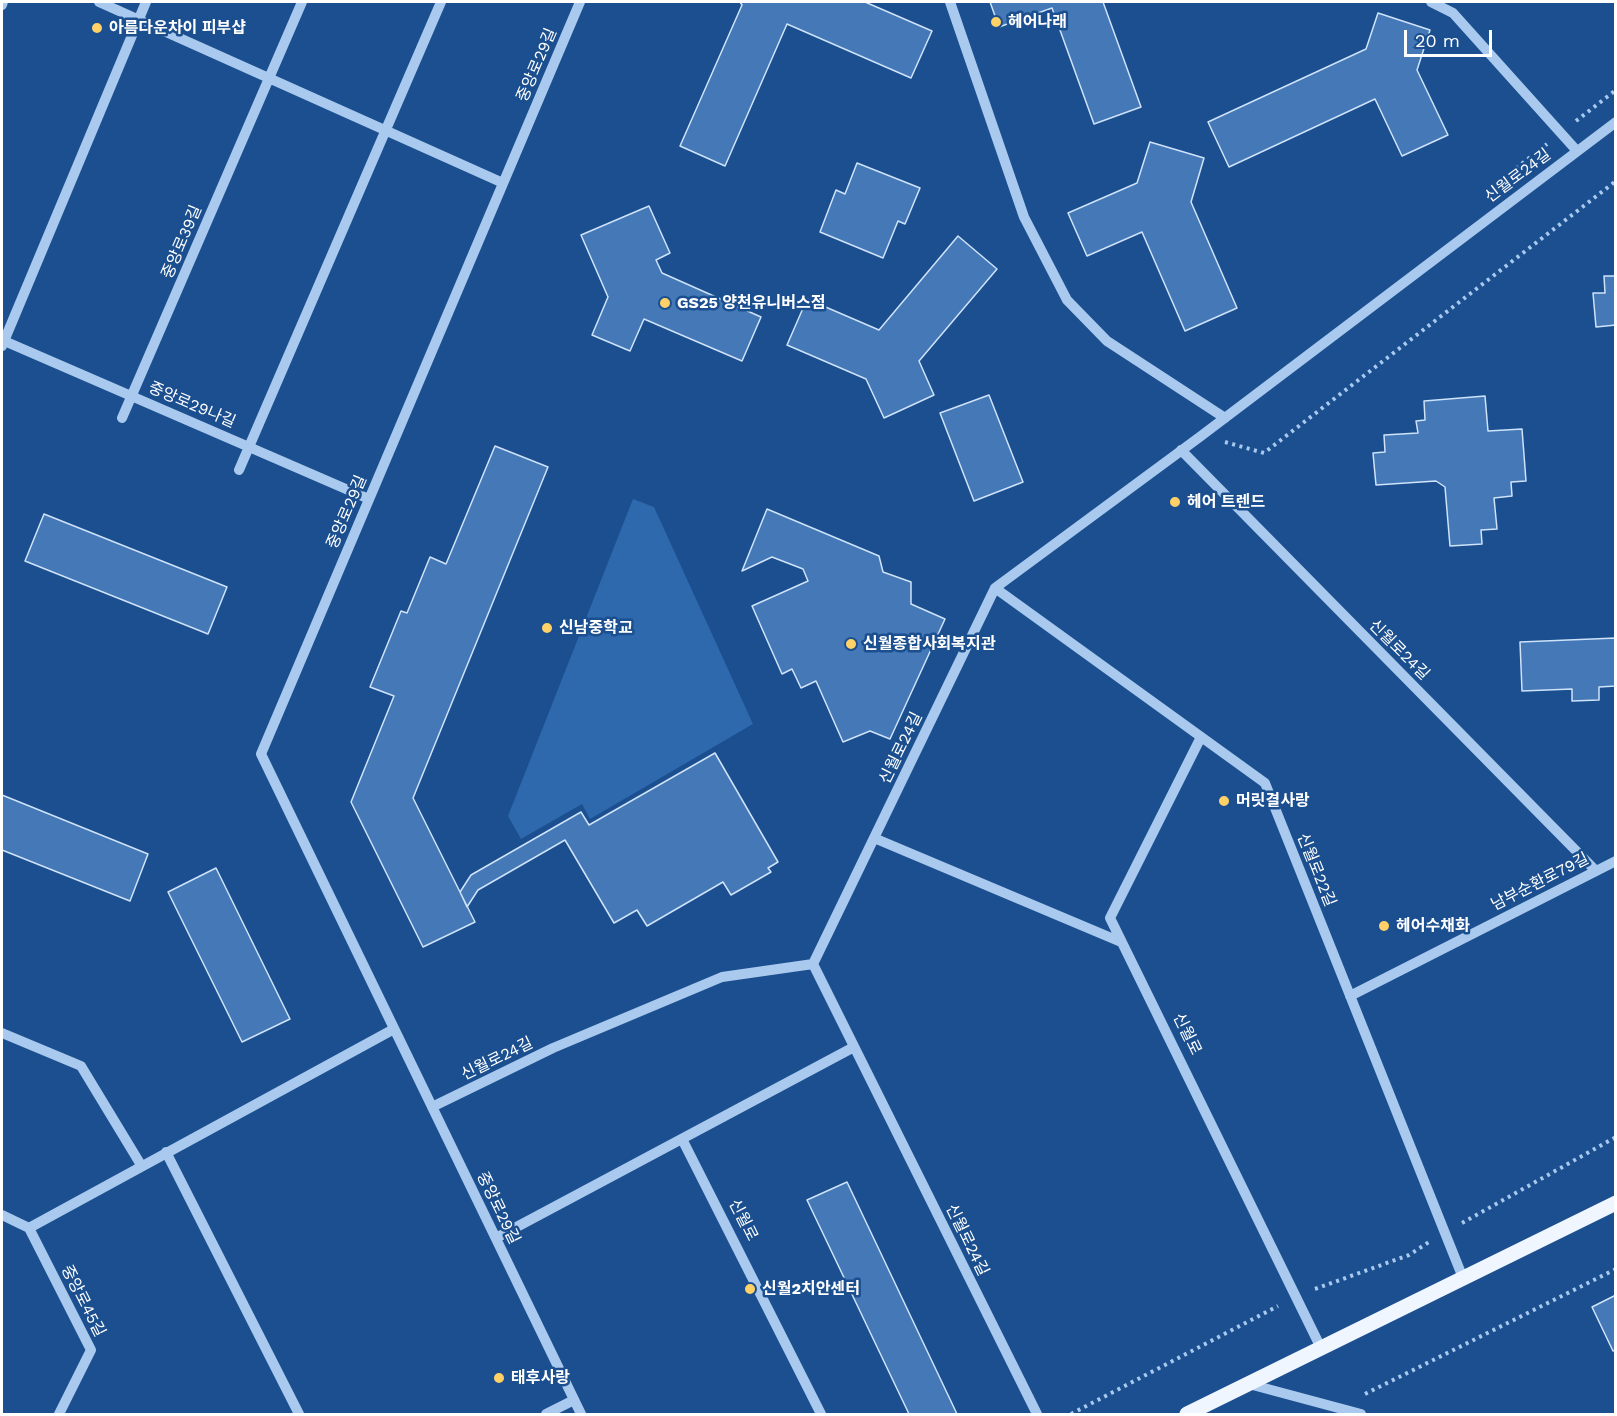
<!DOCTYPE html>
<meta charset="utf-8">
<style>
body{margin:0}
#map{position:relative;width:1617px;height:1416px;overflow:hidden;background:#1b4f8f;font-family:"Work Sans",sans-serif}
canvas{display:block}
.frame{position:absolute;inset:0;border:3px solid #fff;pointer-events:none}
.scale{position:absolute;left:1404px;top:30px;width:88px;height:27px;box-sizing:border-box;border:3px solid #fff;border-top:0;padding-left:8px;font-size:18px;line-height:21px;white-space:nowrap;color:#fff;-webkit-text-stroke:4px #1b4f8f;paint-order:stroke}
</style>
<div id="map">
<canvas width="1617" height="1416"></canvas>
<div class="frame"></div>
<div class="scale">20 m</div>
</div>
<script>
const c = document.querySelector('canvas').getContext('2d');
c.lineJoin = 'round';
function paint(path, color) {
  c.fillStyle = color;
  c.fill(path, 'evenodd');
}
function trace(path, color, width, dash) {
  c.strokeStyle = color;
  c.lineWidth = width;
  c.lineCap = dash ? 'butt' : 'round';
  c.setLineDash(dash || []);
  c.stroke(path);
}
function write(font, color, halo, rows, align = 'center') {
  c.font = font + ' "Work Sans","Noto Sans KR",sans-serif';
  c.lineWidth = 5;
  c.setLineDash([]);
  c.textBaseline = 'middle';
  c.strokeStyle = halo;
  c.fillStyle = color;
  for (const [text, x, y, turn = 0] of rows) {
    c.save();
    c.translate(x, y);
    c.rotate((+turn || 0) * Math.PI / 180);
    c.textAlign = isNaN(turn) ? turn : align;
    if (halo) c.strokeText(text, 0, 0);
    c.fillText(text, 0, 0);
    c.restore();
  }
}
const green = new Path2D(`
 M633 499 654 507 753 724 590 819 582 804 521 839 508 816Z`);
const building = new Path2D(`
 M740 2H865L932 31 911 78 787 24 725 166 680 146 742 5Z
 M990 2H1103L1141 107 1094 124 1052 8 999 27Z
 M1378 13 1430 30 1417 70 1448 135 1402 156 1375 99 1229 167 1208 122 1366 49Z
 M1150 142 1204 158 1191 202 1237 308 1185 331 1142 232 1087 256 1068 213 1137 183Z
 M857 163 920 188 905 224 898 221 883 258 820 232 836 190 845 194Z
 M649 206 670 253 656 260 662 273 761 317 742 361 644 319 630 351 592 335 608 297 581 235Z
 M958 236 997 269 919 361 934 395 884 418 866 379 787 345 807 299 879 330Z
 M1604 276H1616V325L1596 327 1593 293H1605Z
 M989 395 1023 482 974 501 940 413Z
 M1485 396 1488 431 1522 429 1526 481 1511 482 1512 496 1494 498 1497 529 1481 530 1482 544 1450 546 1445 487 1436 481 1376 485 1373 453 1385 452 1384 435 1418 433 1416 421 1425 420 1424 401Z
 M495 446 548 467 413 798 475 922 423 947 351 802 394 696 370 687 401 611 407 613 430 557 446 564Z
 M767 509 879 556 883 572 911 582V604L945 619 890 739 870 731 843 742 816 681 801 688 792 669 782 674 752 606 808 581 803 569 772 557 742 571Z
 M44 514 227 587 208 634 25 561Z
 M1616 638V686L1599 687V700L1572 701V689L1522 691 1520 642Z
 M715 753 778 862 768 868 771 872 731 895 723 882 647 926 637 910 614 923 565 840 478 890 467 907 460 892 471 875 581 812 589 825Z
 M2 795 148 854 130 901 2 850Z
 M216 868 290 1019 242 1042 168 892Z
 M847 1182 957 1414H909L807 1200Z
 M1616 1295V1350L1613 1351 1592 1307Z`);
const path = new Path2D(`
 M1576 121 1616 90
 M1510 173 1547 144
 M1225 442 1264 453 1616 181
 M1462 1223 1616 1137
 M1315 1289 1409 1255 1429 1242
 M1365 1394 1616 1269
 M1071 1414 1278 1306`);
const minor = new Path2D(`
 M99 2 503 183
 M580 2 261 754 581 1414
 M950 2 1024 217 1067 300 1107 341 1225 418
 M1431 2 1453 13 1577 151
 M2 5 3 2
 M2 340 369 499
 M2 346 146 2
 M122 418 302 2
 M1181 450 1596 871
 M239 470 441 2
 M995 588 1265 783 1463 1278
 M1201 737 1110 918 1321 1348
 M874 838 1121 942
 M813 964 995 588 1201 436 1616 122
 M813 964 1037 1414
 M1350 996 1616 861
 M2 1033 81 1066 141 1165
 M432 1107 553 1048 722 977 813 964
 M682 1139 821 1414
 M166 1152 299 1414
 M2 1215 29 1228 91 1350 59 1414
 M29 1228 394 1029
 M496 1238 854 1047
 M1249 1384 1361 1414
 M546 1414 574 1400`);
const major = new Path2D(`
 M1187 1414 1616 1203`);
const markers = [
 [996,22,6,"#ffd166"],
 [97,28,6,"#ffd166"],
 [665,303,6,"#ffd166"],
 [1175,502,6,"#ffd166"],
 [547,628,6,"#ffd166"],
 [851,644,6,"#ffd166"],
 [1224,801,6,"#ffd166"],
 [1384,926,6,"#ffd166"],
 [750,1289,6,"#ffd166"],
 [499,1378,6,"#ffd166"]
];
const poiNames = [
 ["헤어나래",1008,22],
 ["아름다운차이 피부샵",109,28],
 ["GS25 양천유니버스점",677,303],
 ["헤어 트렌드",1187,502],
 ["신남중학교",559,628],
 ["신월종합사회복지관",863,644],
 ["머릿결사랑",1236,801],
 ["헤어수채화",1396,926],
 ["신월2치안센터",762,1289],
 ["태후사랑",511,1378]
];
const streetNames = [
 ["중앙로29길",537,65,-67],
 ["신월로24길",1518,176,-37],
 ["중앙로39길",182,242,-67],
 ["중앙로29나길",192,405,23],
 ["중앙로29길",347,512,-67],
 ["신월로24길",1399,650,45],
 ["신월로24길",901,748,-64],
 ["신월로22길",1316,870,68],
 ["남부순환로79길",1540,882,-27],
 ["신월로",1187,1034,64],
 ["신월로24길",497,1059,-26],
 ["중앙로29길",498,1208,64],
 ["신월로",743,1220,63],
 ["신월로24길",967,1240,64],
 ["중앙로45길",83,1301,63]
];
paint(green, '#2e69ad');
paint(building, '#4478b7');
trace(building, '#cfe3fa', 1.5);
trace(path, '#a9c9ee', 4, [3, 4.5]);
trace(minor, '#a9c9ee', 10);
trace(major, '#f0f6ff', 15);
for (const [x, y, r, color] of markers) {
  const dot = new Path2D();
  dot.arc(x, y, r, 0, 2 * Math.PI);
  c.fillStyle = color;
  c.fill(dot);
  trace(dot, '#1b4f8f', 2);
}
write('bold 16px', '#fff', '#1b4f8f', poiNames, 'left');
write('16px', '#fff', '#1b4f8f', streetNames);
</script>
